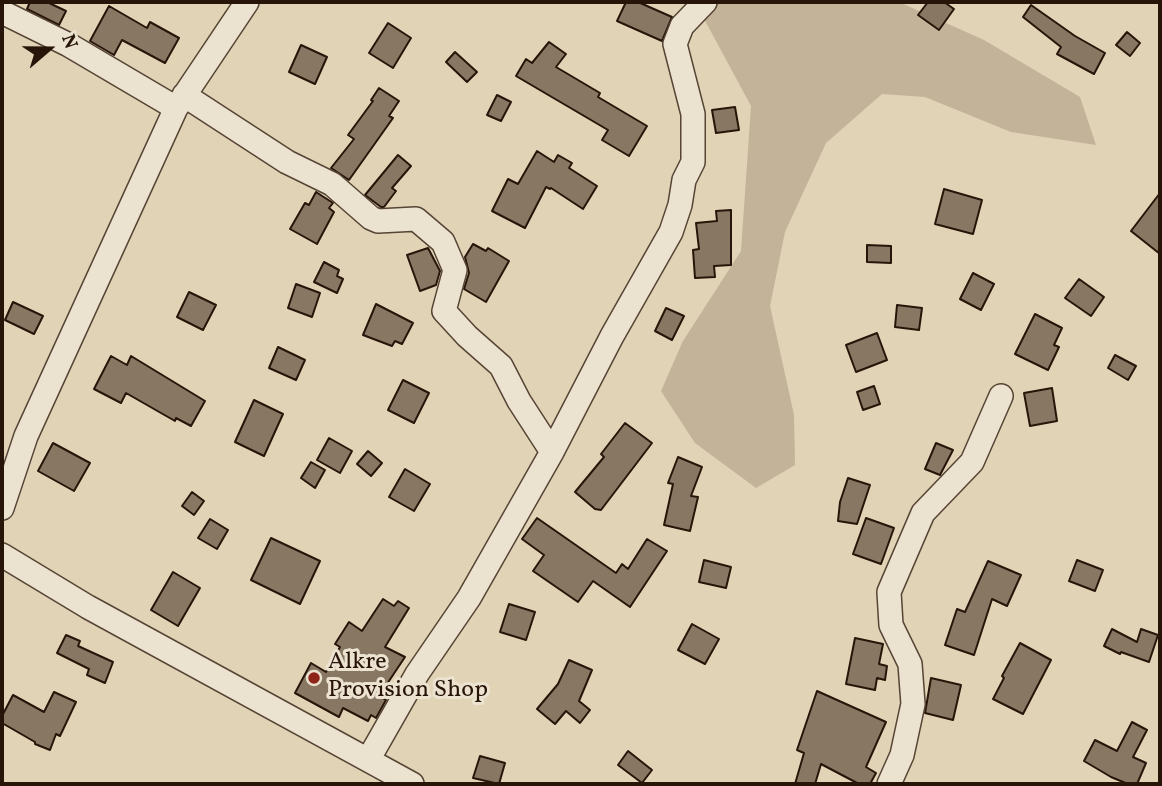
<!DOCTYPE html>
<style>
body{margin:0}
#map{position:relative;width:1162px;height:786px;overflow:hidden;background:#e1d3b6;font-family:Vollkorn,serif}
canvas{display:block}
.frame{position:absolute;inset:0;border:4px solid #281509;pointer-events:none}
.north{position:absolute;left:14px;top:14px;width:70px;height:70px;-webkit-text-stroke:5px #ece2d0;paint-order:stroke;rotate:70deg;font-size:19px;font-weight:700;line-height:28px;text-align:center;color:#281509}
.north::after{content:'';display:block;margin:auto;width:24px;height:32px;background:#281509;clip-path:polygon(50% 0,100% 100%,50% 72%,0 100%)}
</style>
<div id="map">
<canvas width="1162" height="786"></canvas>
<div class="frame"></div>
<div class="north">N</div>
</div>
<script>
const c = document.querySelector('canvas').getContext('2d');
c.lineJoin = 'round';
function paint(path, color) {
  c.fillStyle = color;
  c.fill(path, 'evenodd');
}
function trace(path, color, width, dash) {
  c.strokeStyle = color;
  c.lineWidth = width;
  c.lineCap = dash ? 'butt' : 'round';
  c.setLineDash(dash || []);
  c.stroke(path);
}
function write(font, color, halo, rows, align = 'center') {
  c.font = font + ' Vollkorn,serif';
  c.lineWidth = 6;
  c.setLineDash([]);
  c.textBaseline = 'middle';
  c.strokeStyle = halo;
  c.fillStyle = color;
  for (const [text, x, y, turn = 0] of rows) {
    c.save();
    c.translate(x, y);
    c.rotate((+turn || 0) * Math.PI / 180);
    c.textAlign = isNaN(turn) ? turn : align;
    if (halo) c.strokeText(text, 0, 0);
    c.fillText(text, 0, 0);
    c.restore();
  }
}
const green = new Path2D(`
 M695 2H899L984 40 1080 97 1096 145 1011 132 925 97 882 94 826 143 785 232 770 306 794 415 795 465 756 488 695 443 661 391 683 341 741 251 751 106Z`);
const building = new Path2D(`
 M30 2H47L66 11 59 25 27 9Z
 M626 2H638L672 17 662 41 617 21Z
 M928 2H944L954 9 939 30 918 15Z
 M1031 5 1075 36 1105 53 1094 74 1057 54 1061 47 1023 17Z
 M109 6 147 28 150 22 179 38 165 63 122 40 114 55 90 41Z
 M388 23 411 38 393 68 369 53Z
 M1127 32 1140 43 1130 56 1116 45Z
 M549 42 566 54 556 67 600 93 598 97 647 126 629 156 602 140 608 130 516 76 526 59 532 63Z
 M301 45 327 57 315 84 289 72Z
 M455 52 477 72 467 82 446 62Z
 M379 88 399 101 389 116 393 118 349 180 331 168 354 139 348 135 373 101 371 100Z
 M497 95 511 102 501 121 487 115Z
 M735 107 739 130 716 133 712 110Z
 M537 151 554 162 558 155 572 163 569 168 597 186 583 209 551 188 550 189 546 187 525 228 492 211 508 179 518 184Z
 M398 155 411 166 392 188 396 191 384 207H381L365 195Z
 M944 189 982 200 973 234 935 224Z
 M316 192 333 203 329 208 334 212 317 244 290 229 305 203 309 205Z
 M1160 193V254L1131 231Z
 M731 210V265L714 266 715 277 695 278 693 250 699 249 696 223 717 221 716 211Z
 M473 244 486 251 488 248 509 261 486 302 464 289 469 273 465 257Z
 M867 245 891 246V263L867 262Z
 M428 248 440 271 436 285 420 291 407 255Z
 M324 262 339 270 337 276 343 279 337 293 314 282Z
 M973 273 994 284 981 310 960 299Z
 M1079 279 1104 297 1091 316 1065 298Z
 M296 284 320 293 312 317 288 308Z
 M189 292 216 305 203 330 177 317Z
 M13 302 43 316 34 334 5 320Z
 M376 304 413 323 402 344 395 341 392 346 363 335Z
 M897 305 922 308 919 330 895 327Z
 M666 308 684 316 672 340 655 331Z
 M1035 314 1062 328 1054 345 1059 347 1048 370 1015 354Z
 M877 333 887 360 856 372 846 345Z
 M278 347 305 360 296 380 269 368Z
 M1115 355 1136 366 1128 380 1108 368Z
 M111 356 127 365 131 356 205 401 191 426 176 418 175 421 126 393 121 403 94 389Z
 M403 380 429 393 414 423 388 410Z
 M874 386 880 404 863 410 857 392Z
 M1052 388 1057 421 1030 426 1024 393Z
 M254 400 283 414 264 456 235 442Z
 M625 423 652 443 601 510 595 509 575 492 604 457 601 454Z
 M329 438 352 451 340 473 317 460Z
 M53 443 90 463 74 491 38 471Z
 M936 443 953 450 940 475 925 469Z
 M368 451 382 463 371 476 357 464Z
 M678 457 702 467 691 496 698 497 690 531 664 525 673 484 668 483Z
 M311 462 325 470 315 488 301 478Z
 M405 469 430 484 414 511 389 497Z
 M848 478 870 485 857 524 838 521 840 502Z
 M192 492 204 501 194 515 182 506Z
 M537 518 616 573 622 564 628 569 647 539 667 551 630 607 593 581 578 602 533 571 544 555 522 539Z
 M866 518 894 528 881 564 853 554Z
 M210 519 228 530 217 549 198 538Z
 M271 538 320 561 300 604 251 580Z
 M704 560 731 567 726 588 699 582Z
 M1077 560 1103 570 1095 591 1069 581Z
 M988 561 1021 575 1007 606 992 599 974 655 945 645 957 609 965 612Z
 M173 572 200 588 178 626 151 610Z
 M383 599 394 606 398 601 409 608 385 647 405 657 379 696 386 700 376 718 371 715 368 721 343 708 339 717 295 693 311 663 326 672 340 647 335 644 349 622 362 631Z
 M509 604 535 612 526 640 500 632Z
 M692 624 719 639 705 664 678 650Z
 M1112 629 1137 642 1141 629 1158 635 1149 662 1121 652 1120 654 1104 646Z
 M66 635 80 641 78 646 113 662 105 683 87 675 89 669 57 653Z
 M855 638 883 644 879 664 887 666 885 680 877 678 875 690 846 684Z
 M1020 643 1051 660 1023 714 993 699 1004 678 1002 676Z
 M569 660 592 670 579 701 590 710 580 723 566 711 555 724 537 709 558 684Z
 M931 678 961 685 953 720 925 713Z
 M817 691 886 722 866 767 876 773 870 784H859L821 764 815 784H795L804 753 797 750Z
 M54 692 76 702 60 736 56 734 50 750 35 744V742L2 723V716L13 695 44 712Z
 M1132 722 1147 730 1133 757 1146 763 1137 784H1128L1111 777 1084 761 1095 740 1117 751Z
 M628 751 652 770 642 783 618 765Z
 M480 756 505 763 499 784 473 778Z`);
const minor = new Path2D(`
 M2 12 69 45 176 108
 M184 95 287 162 332 184 371 218 378 221 416 219 443 242 455 270 444 311 467 336 501 366 519 401 552 452
 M2 508 26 436 176 108 247 2
 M2 555 88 607 412 784
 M368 760 417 674 469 598 552 452 612 336 671 232 680 205 684 180 693 162V114L675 44 682 26 705 2
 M889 784 902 755 913 704 910 664 891 625 889 592 923 513 972 462 1001 396`);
const markers = [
 [314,678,7,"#8f2418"]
];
const poiNames = [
 ["Alkre",328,664],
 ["Provision Shop",328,692]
];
paint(green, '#c2b399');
paint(building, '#887863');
trace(building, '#281509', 2);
trace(minor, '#564434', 26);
trace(minor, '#ece2d0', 23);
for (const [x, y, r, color] of markers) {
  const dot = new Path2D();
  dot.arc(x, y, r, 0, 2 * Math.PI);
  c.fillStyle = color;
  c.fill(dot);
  trace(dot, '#ece2d0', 2.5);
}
write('24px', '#281509', '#ece2d0', poiNames, 'left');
</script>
